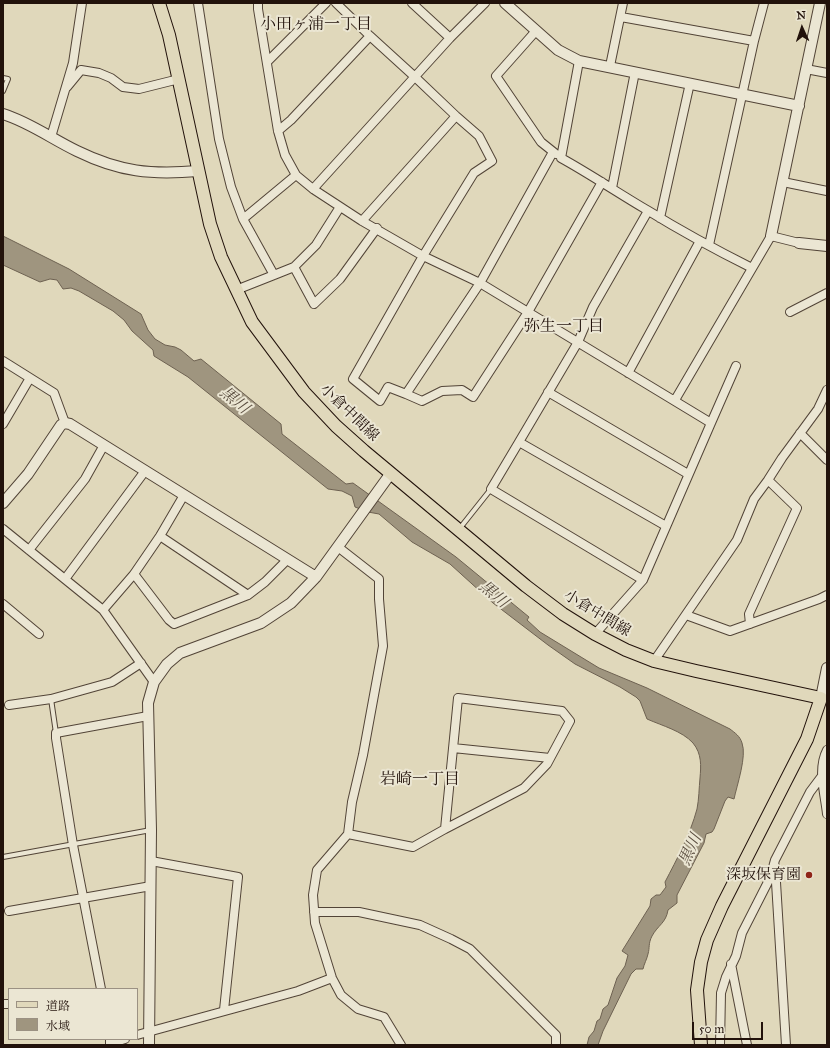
<!DOCTYPE html>
<meta charset="utf-8">
<style>
body{margin:0}
#map{position:relative;width:830px;height:1048px;overflow:hidden;background:#e0d8bb;font-family:"IM FELL Great Primer","Noto Serif JP",serif}
canvas{display:block}
.frame{position:absolute;inset:0;border:4px solid #22120b;pointer-events:none}
.legend{position:absolute;left:8px;top:988px;width:130px;height:52px;box-sizing:border-box;background:#ebe6d3;border:1px solid #9b9183;margin:0;padding:5px 7px;list-style:none;font-size:12px;color:#22120b}
.legend li{display:flex;align-items:center;gap:8px;height:20px}
.legend b{width:20px;border:1px solid #9b9183}
.north{position:absolute;left:782px;top:8px;width:40px;height:40px;-webkit-text-stroke:3px #ebe6d3;paint-order:stroke;rotate:357deg;font-size:11px;font-weight:700;line-height:16px;text-align:center;color:#22120b}
.north::after{content:'';display:block;margin:auto;width:14px;height:18px;background:#22120b;clip-path:polygon(50% 0,100% 100%,50% 72%,0 100%)}
.scale{position:absolute;left:692px;top:1022px;width:71px;height:18px;box-sizing:border-box;border:2px solid #22120b;border-top:0;padding-left:5px;font-size:12px;line-height:14px;white-space:nowrap;color:#22120b;-webkit-text-stroke:3px #ebe6d3;paint-order:stroke}
</style>
<div id="map">
<canvas width="830" height="1048"></canvas>
<div class="frame"></div>
<ul class="legend">
<li><b style="height:5px;background:#e0d8bb"></b>道路</li>
<li><b style="height:11px;background:#9f957f"></b>水域</li>
</ul>
<div class="north">N</div>
<div class="scale">50 m</div>
</div>
<script>
const c = document.querySelector('canvas').getContext('2d');
c.lineJoin = 'round';
function paint(path, color) {
  c.fillStyle = color;
  c.fill(path, 'evenodd');
}
function trace(path, color, width, dash) {
  c.strokeStyle = color;
  c.lineWidth = width;
  c.lineCap = dash ? 'butt' : 'round';
  c.setLineDash(dash || []);
  c.stroke(path);
}
function write(font, color, halo, rows, align = 'center') {
  c.font = font + ' "IM FELL Great Primer","Noto Serif JP",serif';
  c.lineWidth = 4;
  c.setLineDash([]);
  c.textBaseline = 'middle';
  c.strokeStyle = halo;
  c.fillStyle = color;
  for (const [text, x, y, turn = 0] of rows) {
    c.save();
    c.translate(x, y);
    c.rotate((+turn || 0) * Math.PI / 180);
    c.textAlign = isNaN(turn) ? turn : align;
    if (halo) c.strokeText(text, 0, 0);
    c.fillText(text, 0, 0);
    c.restore();
  }
}
const water = new Path2D(`
 M3 236 69 269 141 314 148 330 155 339 165 345 175 347 181 350 194 361 201 359 281 424 282 434 346 484 353 483 456 557 529 617 527 620 540 632 599 668 647 688 730 729C735 733 740 736 742 743 747 756 737 785 734 799L728 797 725 801 714 829 712 832 706 834 704 843 677 895V903L668 910C666 923 658 925 652 936 648 944 650 947 648 954 647 959 644 964 643 969H636L631 974 603 1031 598 1045H587L589 1037 594 1031 597 1021 600 1019 603 1009 608 1005 617 978 625 966 628 955 622 951 650 906 651 899 656 895H660L666 887 665 882C677 859 690 835 697 809 699 799 699 788 700 778 701 766 702 754 693 743 682 731 663 726 647 719L640 701 636 697 620 687 575 664 548 645 493 603 450 564 412 542 379 514 368 512 355 507 352 496 342 491 328 489 188 377 154 356 153 350 132 331 124 320 113 311 79 291 71 288 63 289 57 280 50 279 40 282 3 265Z`);
const service = new Path2D(`
 M3 78 8 79 3 91
 M460 528 491 489
 M51 699 56 733
 M3 857 151 830`);
const minor = new Path2D(`
 M198 3 219 139 231 187 243 219 274 275 294 267 316 245 340 207
 M258 3V9L278 131 285 155 296 175 313 189 362 221 423 256 480 283 711 423 643 580 595 634
 M336 3 370 36 415 77 456 116 479 136 492 161 474 173 423 256 353 379 380 401 388 387 406 394
 M412 3 450 38
 M621 17 754 41 764 3
 M535 32 496 76 541 142 556 154
 M579 61 561 158C590 174 618 193 647 210 681 231 716 250 752 268
 M267 62 326 3
 M610 66 623 3
 M806 69 827 73
 M67 87 81 70 99 73 111 78 123 87 139 89 179 79
 M278 131 291 120 370 36
 M51 137 73 63 82 3
 M553 152 480 283 406 394 422 401 442 391 462 390 473 397 528 312 602 182
 M783 182 827 191
 M612 188 635 72
 M313 189 450 38 485 3
 M648 211 593 307 578 342 519 442 666 526
 M660 218 690 83
 M243 219 296 175
 M362 221 456 116
 M709 245 754 41
 M294 267 314 304 340 279 377 228
 M236 290 274 275
 M790 312 827 293
 M3 361 54 393 65 423
 M628 373 700 241
 M548 392 688 474
 M675 400 771 236 799 243
 M711 423 736 366
 M3 424 30 378
 M800 433 827 460
 M519 442 491 489 643 580
 M3 529 103 610 154 682
 M160 536 248 595
 M338 547 379 579V599L383 646 363 755 352 802 348 834 317 870 313 895 315 923 332 978 341 995 358 1009 384 1017 401 1045
 M29 550 85 479 104 445
 M134 574 169 620 174 624 248 595 265 582 287 560
 M65 579 145 471
 M3 604 39 634
 M103 610 134 574 160 536 184 495
 M686 615 730 631 819 599 827 595
 M750 624 749 614 797 508 768 480
 M654 661 737 540 754 499 768 480 782 458 818 409 827 390
 M458 698 562 711 570 721 547 764 524 788 445 829Z
 M9 705 51 699 112 682 141 663
 M453 748 550 758
 M827 750C817 769 825 794 827 814
 M348 834 413 847 445 829
 M151 861 238 877 224 1010
 M775 866 786 1045
 M9 911 151 886
 M314 912H359L420 925 451 939 470 949 556 1035V1045
 M731 964 747 1045
 M101 989 73 845 56 738V733L148 716
 M3 1004H9
 M137 1035 298 991 332 978
 M110 1039V1044L125 1039
 M720 1045 721 993 726 977 736 956 742 933 770 878 775 860 810 792 822 776`);
const tertiary = new Path2D(`
 M505 3 558 50 579 61 799 106
 M3 114C29 122 52 139 77 151 120 172 151 175 198 171
 M771 236 820 3
 M799 243 827 246
 M3 503 28 474 61 425 65 423 70 424 316 577
 M821 698 827 668
 M149 1045 151 830 148 703 154 682 167 664 180 653 261 623 291 603 316 577 391 473`);
const primary = new Path2D(`
 M159 3 169 35 210 224 221 257 252 322 304 392 336 426 364 451 526 586 563 614 595 634 626 650 654 661 696 671 821 698 807 739 722 906 707 940 701 962 697 990 701 1045`);
const markers = [
 [809,875,4,"#8f2418"]
];
const streetNames = [
 ["小倉中間線",349,413,44],
 ["小倉中間線",597,614,31]
];
const poiNames = [
 ["深坂保育園",801,875]
];
const neighbourhoodNames = [
 ["小田ヶ浦一丁目",316,25],
 ["弥生一丁目",564,327],
 ["岩崎一丁目",420,780]
];
const waterNames = [
 ["黒川",234,401,40],
 ["黒川",493,595,40],
 ["黒川",691,850,-66]
];
paint(water, '#9f957f');
trace(water, '#6d6151', 1);
trace(service, '#524437', 6);
trace(minor, '#524437', 10);
trace(tertiary, '#524437', 12);
trace(primary, '#22120b', 14);
trace(service, '#ebe6d3', 4);
trace(minor, '#ebe6d3', 8);
trace(tertiary, '#ebe6d3', 10);
trace(primary, '#e0d8bb', 12);
for (const [x, y, r, color] of markers) {
  const dot = new Path2D();
  dot.arc(x, y, r, 0, 2 * Math.PI);
  c.fillStyle = color;
  c.fill(dot);
  trace(dot, '#ebe6d3', 1.5);
}
write('15px', '#22120b', '#ebe6d3', streetNames);
write('15px', '#22120b', '#ebe6d3', poiNames, 'right');
write('16px', '#22120b', '#ebe6d3', neighbourhoodNames);
write('italic 16px', '#5a4d3f', '#ebe6d3', waterNames);
</script>
